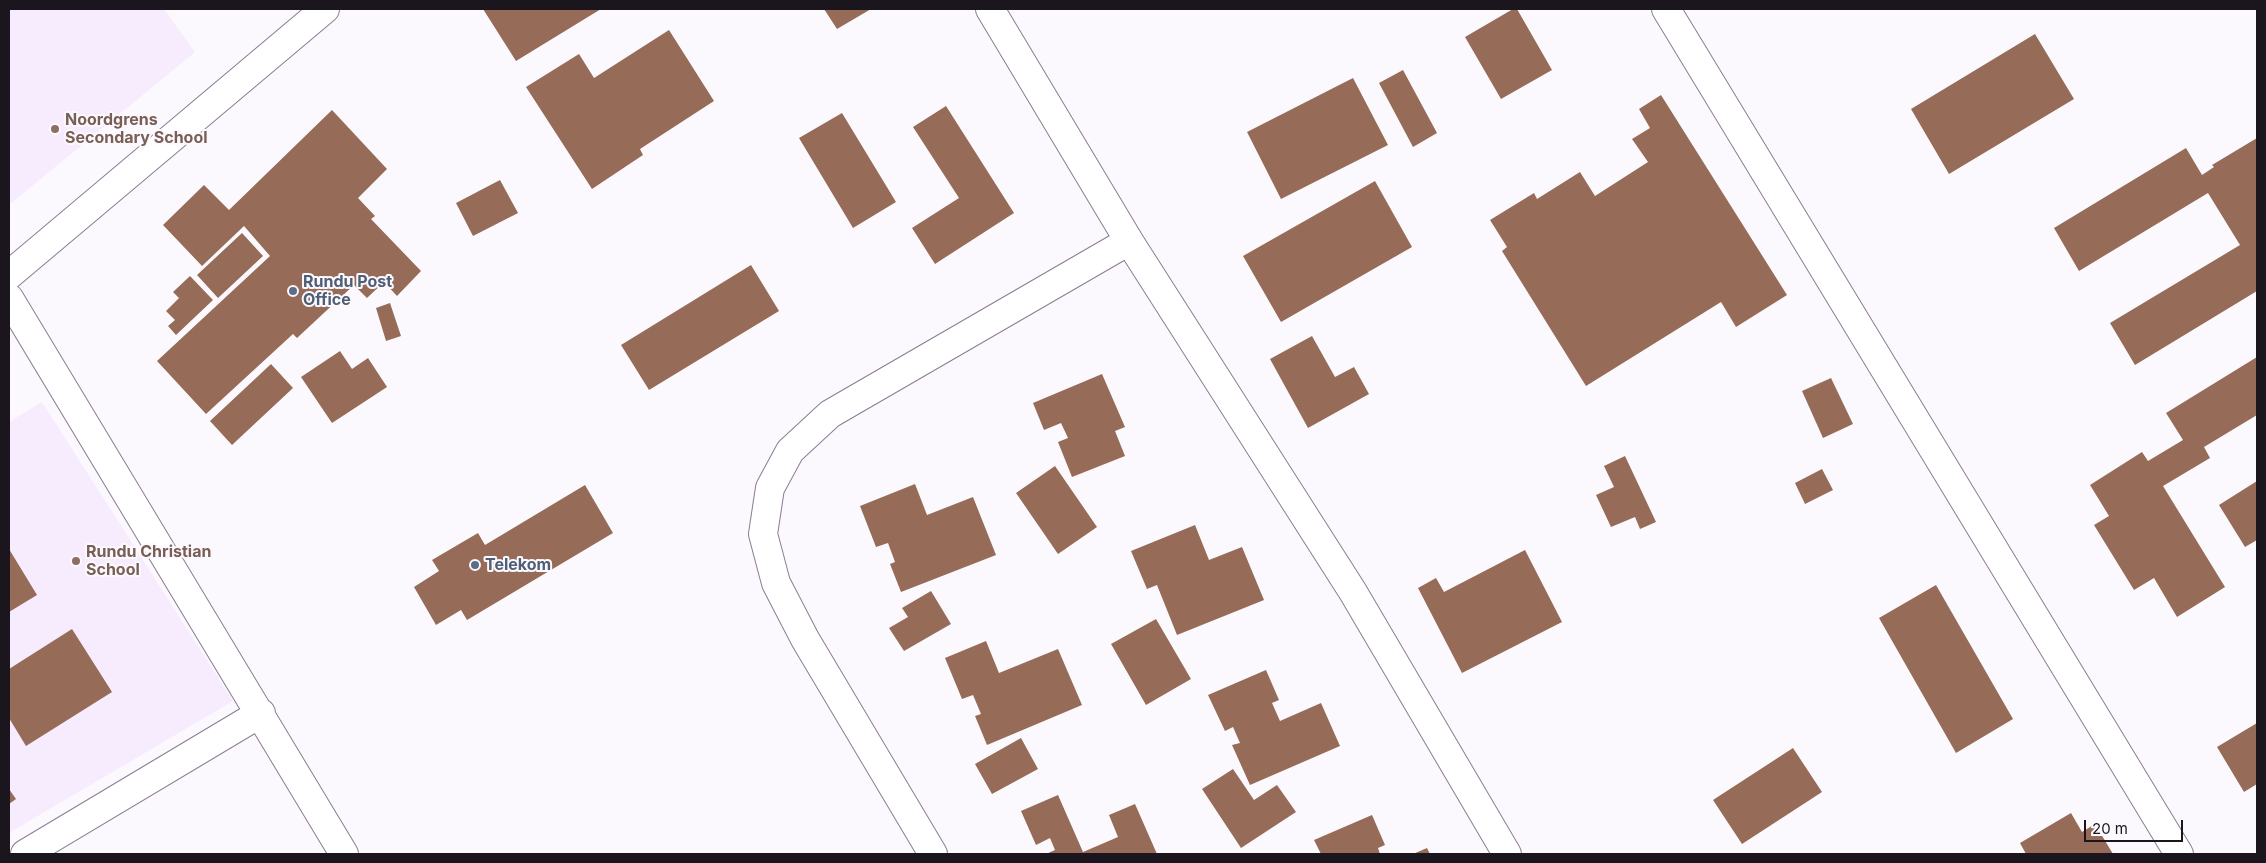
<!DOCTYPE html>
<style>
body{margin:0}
#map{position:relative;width:2266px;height:863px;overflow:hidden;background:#fcf9fe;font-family:Inter,sans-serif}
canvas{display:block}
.frame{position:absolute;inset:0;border:10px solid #1b151e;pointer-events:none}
.scale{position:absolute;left:2084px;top:820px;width:99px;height:22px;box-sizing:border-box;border:2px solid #1b151e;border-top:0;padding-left:6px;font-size:15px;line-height:18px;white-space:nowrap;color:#1b151e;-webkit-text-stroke:4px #fcf9fe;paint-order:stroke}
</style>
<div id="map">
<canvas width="2266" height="863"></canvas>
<div class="frame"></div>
<div class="scale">20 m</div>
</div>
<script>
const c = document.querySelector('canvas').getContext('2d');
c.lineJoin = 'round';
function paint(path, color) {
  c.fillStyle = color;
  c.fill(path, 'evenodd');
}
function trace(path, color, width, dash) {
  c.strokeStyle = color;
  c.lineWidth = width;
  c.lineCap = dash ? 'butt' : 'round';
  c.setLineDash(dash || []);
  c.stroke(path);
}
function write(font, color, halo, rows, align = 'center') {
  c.font = font + ' Inter,sans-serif';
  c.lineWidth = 4;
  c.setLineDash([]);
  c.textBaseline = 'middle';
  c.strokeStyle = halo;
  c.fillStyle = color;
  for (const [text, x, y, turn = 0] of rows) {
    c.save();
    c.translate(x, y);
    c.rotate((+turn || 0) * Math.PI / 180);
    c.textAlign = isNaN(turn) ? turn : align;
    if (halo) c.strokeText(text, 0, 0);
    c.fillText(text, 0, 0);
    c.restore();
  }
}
const built = new Path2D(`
 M9 9H164L195 52 9 205Z
 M42 402 233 701 9 833V422Z`);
const building = new Path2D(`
 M483 9H601L516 61Z
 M824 9H871L837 29Z
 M1513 9H1517L1552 70 1501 99 1465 37Z
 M669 30 714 101 640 149 643 155 592 189 526 87 579 54 594 78Z
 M2035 34 2074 99 1949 174 1911 109Z
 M1403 70 1437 133 1413 147 1379 83Z
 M1353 78 1388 145 1281 199 1247 132Z
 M1661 95 1787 295 1736 327 1721 302 1586 386 1502 251 1507 247 1490 220 1534 193 1537 199 1580 172 1595 196 1648 162 1632 139 1650 128 1639 109Z
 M946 106 1014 213 935 264 912 228 959 198 913 127Z
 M332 110 387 169 358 198 375 216 371 219 421 271 397 296 384 282 367 298 354 285 297 338 293 334 206 414 157 361 270 256 244 226 202 266 163 225 204 185 229 210Z
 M842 113 896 202 853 228 799 138Z
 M2257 138V291L2135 365 2110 323 2240 245 2208 193 2079 271 2054 228 2186 148 2202 175 2214 167 2212 165Z
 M500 180 518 213 473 236 456 203Z
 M1375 181 1412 247 1281 322 1243 256Z
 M242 233 263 256 218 298 197 275Z
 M751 265 779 311 649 390 621 345Z
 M190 276 213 300 176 335 168 326 175 320 166 311 179 298 173 292Z
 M390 303 401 336 386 341 376 308Z
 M1312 336 1335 377 1354 367 1369 394 1308 428 1270 359Z
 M340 351 352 369 368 358 387 387 332 423 301 377Z
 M2257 357V415L2204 447 2210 458 2163 486 2225 587 2177 617 2154 578 2134 590 2094 525 2109 516 2090 485 2142 452 2148 461 2183 440 2166 413Z
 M271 364 293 388 232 445 210 421Z
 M1102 374 1125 427 1115 431 1125 456 1072 477 1058 442 1068 438 1061 423 1044 430 1033 403Z
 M1831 378 1853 424 1823 438 1802 391Z
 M1625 456 1656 522 1640 529 1635 517 1611 527 1596 495 1614 487 1604 466Z
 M1055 466 1097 527 1058 554 1016 493Z
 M1822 469 1833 490 1805 504 1795 483Z
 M2257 481V540L2245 547 2219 505Z
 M915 484 927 515 973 497 996 555 901 592 890 564 895 562 888 543 876 547 860 506Z
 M585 485 613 533 467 620 461 610 436 625 414 587 439 571 432 560 478 533 485 545Z
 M1195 525 1209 560 1242 547 1264 600 1177 635 1157 585 1147 589 1131 551Z
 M9 549 37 595 9 612Z
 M1525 550 1562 622 1462 673 1418 588 1436 578 1444 592Z
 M1936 585 2013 719 1956 753 1879 618Z
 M931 591 951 624 904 651 889 628 908 617 902 608Z
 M1156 619 1191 679 1146 705 1111 644Z
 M72 629 112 692 26 746 9 718V669Z
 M986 641 999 673 1058 649 1082 705 987 745 975 716 981 714 973 695 962 699 945 658Z
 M1266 670 1279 700 1272 703 1280 721 1321 703 1340 746 1250 785 1232 745 1240 743 1233 727 1225 731 1208 695Z
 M2257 723V784L2244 792 2217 747Z
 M1021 738 1038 769 992 794 975 764Z
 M1793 748 1822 792 1742 844 1713 800Z
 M1233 769 1254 800 1277 785 1296 812 1241 848 1202 789Z
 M9 789 16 799 9 804Z
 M1058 795 1083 852 1118 837 1109 815 1135 804 1157 854H1046L1055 850 1050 838 1036 845 1021 811Z
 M2071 813 2082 832 2095 824 2113 854H2026L2020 843Z
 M1372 815 1385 845 1378 848 1380 854H1321L1314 840Z
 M1427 848 1430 854H1413Z`);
const street = new Path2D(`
 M990 9 1129 241 1353 592 1507 854
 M1666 9 2179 854
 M9 298 344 854
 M25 854 261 713
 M933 854 805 639 776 583 763 534 770 488 790 451 830 414 1129 241`);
const secondary = new Path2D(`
 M9 275 325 9`);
const markers = [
 [55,129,5,"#8d6e63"],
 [293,291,5,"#5c6f8a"],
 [76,561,5,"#8d6e63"],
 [475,565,5,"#5c6f8a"]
];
const educationNames = [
 ["Noordgrens",65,120],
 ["Secondary School",65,138],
 ["Rundu Christian",86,552],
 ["School",86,570]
];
const serviceNames = [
 ["Rundu Post",303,282],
 ["Office",303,300],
 ["Telekom",485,565]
];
paint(built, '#f7ebfe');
paint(building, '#966b57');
trace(street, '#8b7c93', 30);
trace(secondary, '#8b7c93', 30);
trace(street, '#fff', 28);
trace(secondary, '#fff', 28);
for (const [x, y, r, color] of markers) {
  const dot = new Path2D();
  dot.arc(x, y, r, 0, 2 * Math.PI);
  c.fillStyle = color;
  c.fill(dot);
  trace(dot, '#fcf9fe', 2);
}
write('bold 16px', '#785e54', '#fcf9fe', educationNames, 'left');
write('bold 16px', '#4e5e75', '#fcf9fe', serviceNames, 'left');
</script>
